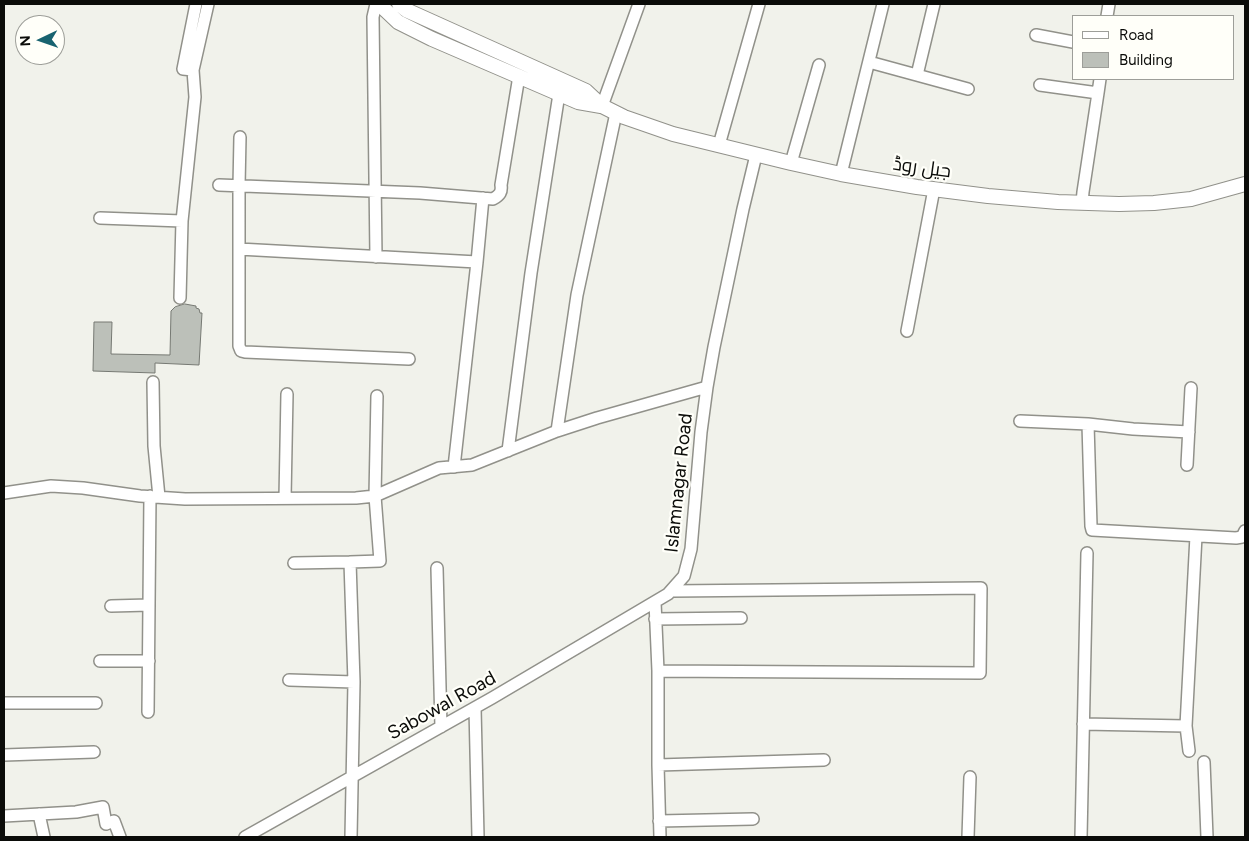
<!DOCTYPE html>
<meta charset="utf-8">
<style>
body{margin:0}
#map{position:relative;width:1249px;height:841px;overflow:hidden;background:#f1f2eb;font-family:Figtree,sans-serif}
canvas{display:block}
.frame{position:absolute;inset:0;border:5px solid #0b0c09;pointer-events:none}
.legend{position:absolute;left:1072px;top:15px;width:162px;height:65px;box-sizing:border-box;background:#fffff9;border:1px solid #9d9e99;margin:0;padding:6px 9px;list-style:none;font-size:15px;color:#0b0c09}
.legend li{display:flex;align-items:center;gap:10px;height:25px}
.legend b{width:25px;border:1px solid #9d9e99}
.north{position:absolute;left:15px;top:15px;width:50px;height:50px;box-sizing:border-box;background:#fffff9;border:1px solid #9d9e99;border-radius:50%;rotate:267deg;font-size:14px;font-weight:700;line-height:20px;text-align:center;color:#0b0c09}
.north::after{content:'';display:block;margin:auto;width:18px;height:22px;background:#186370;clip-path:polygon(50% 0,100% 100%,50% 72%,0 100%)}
</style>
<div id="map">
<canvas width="1249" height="841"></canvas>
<div class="frame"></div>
<ul class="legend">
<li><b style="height:6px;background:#fff"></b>Road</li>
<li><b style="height:14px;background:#bcc0b9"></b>Building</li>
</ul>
<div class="north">N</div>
</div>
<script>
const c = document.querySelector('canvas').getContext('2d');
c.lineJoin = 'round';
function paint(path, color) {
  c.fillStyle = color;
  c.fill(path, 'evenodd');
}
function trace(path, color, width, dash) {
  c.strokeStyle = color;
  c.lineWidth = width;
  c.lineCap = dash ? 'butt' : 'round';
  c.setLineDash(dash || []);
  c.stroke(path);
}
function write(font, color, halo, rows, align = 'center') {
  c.font = font + ' Figtree,Cairo,sans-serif';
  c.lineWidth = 4.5;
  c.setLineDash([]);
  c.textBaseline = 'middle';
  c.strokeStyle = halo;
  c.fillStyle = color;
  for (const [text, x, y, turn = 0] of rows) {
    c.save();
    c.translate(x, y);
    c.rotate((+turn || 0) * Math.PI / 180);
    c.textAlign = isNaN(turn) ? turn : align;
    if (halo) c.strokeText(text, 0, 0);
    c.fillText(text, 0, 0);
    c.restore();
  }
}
const building = new Path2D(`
 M185 304 196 306V308L199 309 200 313H202L199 365 155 363V373L93 371 94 322H112L111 354 170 355 171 311 175 307Z`);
const minor = new Path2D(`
 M376 4 373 17 376 257
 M1107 16 1109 4
 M1036 35 1073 42
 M869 62 968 89
 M193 70 183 69 196 4
 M917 75 934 4
 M1040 85 1098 93 1083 192 1082 203
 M1098 93 1100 79
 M602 106 639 4
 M240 137 239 186V346L241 351 245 352 409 359
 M719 145 759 4
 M791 163 819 65
 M841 174 883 4
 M219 185 420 193 493 199C500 195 502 192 501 185L519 76
 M100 218 182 221
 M239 249 477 262
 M180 298 182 221 195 97 193 70 208 4
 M907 331 934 189
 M153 382 154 446 159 497
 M1020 421 1088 424 1133 429 1189 432
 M1088 424 1091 526 1092 530 1236 538 1242 537 1245 531
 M557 431 577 295 616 113
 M508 451 531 273 559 94
 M1187 465 1191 388
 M454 467 477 262 483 198
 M4 493 51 486 83 488 140 496 185 499 356 498 375 496 439 468 472 465 557 431 597 418 707 387
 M285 498 287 394
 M350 562 380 561 375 496 377 396
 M294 563 350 562 354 682
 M437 568 441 727
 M655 602 658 671V765L660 837
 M111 606 149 605
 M655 619 741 618
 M100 661H149
 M658 671 980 673 981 588 672 591
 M289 680 354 682 351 837
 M4 703H96
 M475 708 478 837
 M148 712 150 496
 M1083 724 1186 726
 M1189 751 1186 726 1196 536
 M4 755 94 752
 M1204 762 1207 837
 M658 765 824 760
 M39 814 44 837
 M4 816 76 812 103 807 106 824 114 821 120 837
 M659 821 753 819
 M245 837 492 698 668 594 684 576 691 549 701 432 707 387 714 347 743 209 756 155
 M968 837 970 777
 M1081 837 1087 553`);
const major = new Path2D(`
 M379 4 398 22 432 39 578 102 601 106
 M399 4 406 10 586 91 602 106 624 117 673 134 791 163 841 174 917 187 988 196 1058 202 1119 204 1154 203 1191 199 1245 184`);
const streetNames = [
 ["جیل روڈ",922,168,8],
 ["Islamnagar Road",679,483,-84],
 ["Sabowal Road",442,706,-29]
];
paint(building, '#bcc0b9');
trace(building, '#767973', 1);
trace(minor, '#91918a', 14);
trace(major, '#91918a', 16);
trace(minor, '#fff', 11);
trace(major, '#fff', 14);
write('19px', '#0b0c09', '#fffff9', streetNames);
</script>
